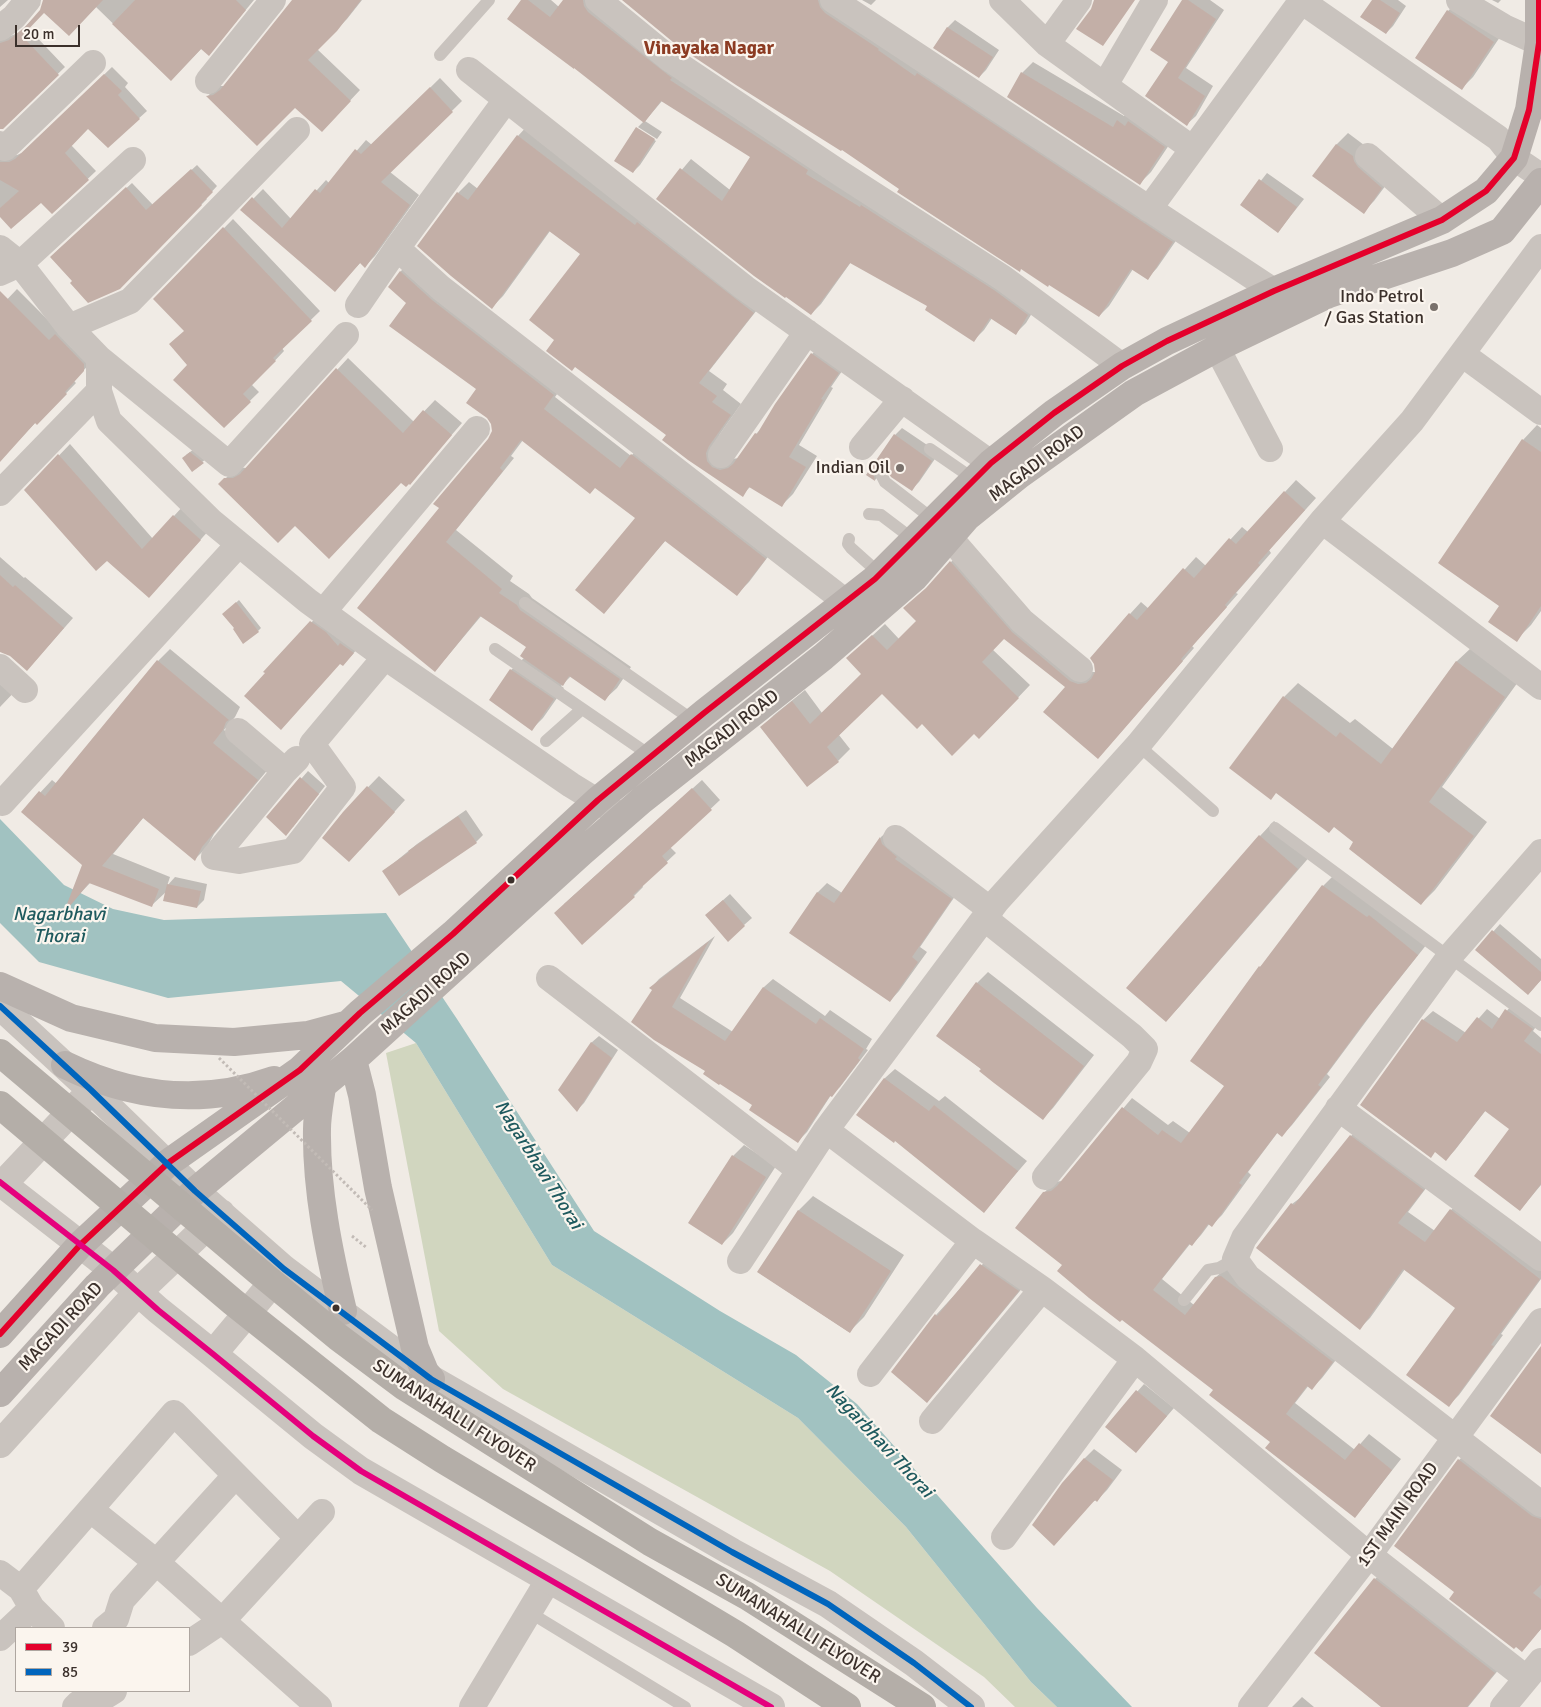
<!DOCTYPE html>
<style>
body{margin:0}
#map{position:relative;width:1541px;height:1707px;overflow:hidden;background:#f0ebe5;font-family:Signika,sans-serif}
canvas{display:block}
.legend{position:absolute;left:15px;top:1627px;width:175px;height:65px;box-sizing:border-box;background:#fbf5ee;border:1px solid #aea6a0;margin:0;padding:6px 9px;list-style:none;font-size:15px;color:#3b302b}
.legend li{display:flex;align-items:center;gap:10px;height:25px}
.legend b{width:25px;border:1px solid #aea6a0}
.scale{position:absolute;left:15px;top:25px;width:65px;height:22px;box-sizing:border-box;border:2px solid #3b302b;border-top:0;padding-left:6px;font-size:15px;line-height:18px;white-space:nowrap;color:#3b302b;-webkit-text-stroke:4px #fbf5ee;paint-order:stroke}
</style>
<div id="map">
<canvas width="1541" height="1707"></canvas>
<ul class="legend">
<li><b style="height:6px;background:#e4002b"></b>39</li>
<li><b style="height:6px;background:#0065bd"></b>85</li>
</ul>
<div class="scale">20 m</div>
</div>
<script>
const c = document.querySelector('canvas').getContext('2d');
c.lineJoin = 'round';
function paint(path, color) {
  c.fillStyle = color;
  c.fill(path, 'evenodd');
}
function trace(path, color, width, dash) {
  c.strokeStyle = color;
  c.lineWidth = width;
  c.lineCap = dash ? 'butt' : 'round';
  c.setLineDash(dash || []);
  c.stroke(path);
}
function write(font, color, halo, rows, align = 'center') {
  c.font = font + ' Signika,sans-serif';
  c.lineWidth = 4.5;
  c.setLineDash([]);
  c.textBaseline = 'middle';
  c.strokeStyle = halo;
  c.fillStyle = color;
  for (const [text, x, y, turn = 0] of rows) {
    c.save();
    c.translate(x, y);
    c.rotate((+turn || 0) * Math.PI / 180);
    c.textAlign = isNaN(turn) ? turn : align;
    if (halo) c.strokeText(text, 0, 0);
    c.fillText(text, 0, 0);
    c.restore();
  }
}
const green = new Path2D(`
 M416 1043 552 1265 798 1418 906 1527 1031 1682 1057 1707H1015L984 1677 830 1571 503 1389 439 1331 386 1053Z`);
const water = new Path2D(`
 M0 819 64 885 113 909 164 920 386 913 457 1019 594 1231 720 1311 796 1355 857 1404 1037 1608 1132 1707H1057L1031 1682 906 1527 798 1418 552 1265 416 1043 341 981 168 998 39 962 0 923Z`);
const shadow = new Path2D(`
 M0 0H8L0 7Z
 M44 0H254L209 54 202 48 171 80 96 7Z
 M294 0H362L347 19 317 49 360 90 331 121 295 106 257 145 208 96 217 86H224Z
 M522 0H551L559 7 564 0H597L1037 305 1026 323 1016 333 992 318 984 330 974 340 929 306 851 262 821 304 811 314 658 198 691 159 730 190 752 157 662 101 645 121 662 132 657 139 638 127 644 121Z
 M624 0H832L1182 232 1157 268 1148 278 1133 269 1109 306 1099 316 901 188Z
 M862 0H876L871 5Z
 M1184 0H1210L1224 10 1186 68 1213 86 1196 116 1187 124 1169 61Z
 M1374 0H1398L1406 6 1393 26 1386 33Z
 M1459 0 1504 31 1473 77 1462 88 1416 58 1448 11Z
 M1492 0H1501L1498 3Z
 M36 17 28 28 65 67 2 128H0V33L10 36 18 33Z
 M955 20 999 50 986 70 979 77 935 48 948 27Z
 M1033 62 1124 116 1129 110 1175 136 1151 172 1140 183 1022 73Z
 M112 67 128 83 125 87 147 111 108 146 88 128 71 145 96 171 52 213 41 201 0 215V150L10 156 17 155 24 152Z
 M440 78 462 101 390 172 419 195 375 256 365 266 361 262 335 290 242 210 263 189 291 219 326 180 329 183 366 140 372 145Z
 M529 124 764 301 709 371 727 384 723 390 741 404 720 434 717 441 732 459 739 458 756 434 763 427 812 354 823 343 849 361 831 387 833 388 799 445 817 456 793 494 782 505 751 486 742 495 667 435 556 340 582 254 550 231 503 296 492 307 458 193 469 182 478 189 518 136Z
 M637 129 656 141 640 165 633 172Z
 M1348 133 1364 145 1392 177 1374 201 1363 212 1314 176 1337 144Z
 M197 165 217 186 206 198 207 199 119 288 74 280 57 251 132 183 153 205Z
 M1267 173 1304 199 1278 232 1242 205Z
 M233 219 320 311 282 348 284 351 252 385 259 392 224 426 188 365 185 331 154 299Z
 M412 260 565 383 555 397 631 456 643 443 776 546 749 582 737 594 666 540 603 612 636 518 595 487 523 440 511 456 514 458 456 530 513 576 510 581 529 594 532 598 631 667 617 688 605 699 571 676 561 686 564 688 543 718 532 729 511 670 524 658 528 647 482 615 446 658 434 670 441 508 490 439 493 431 492 424 478 389 408 303 390 287 401 271Z
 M17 289 59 331 93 360 74 381 76 383 37 423 36 422 0 460V307Z
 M348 358 414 422 435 400 462 423 410 483 402 482 295 524 220 484 237 467 246 468 250 465Z
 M1537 425 1541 428V611L1531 625 1516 640 1501 605 1523 440Z
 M902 428 939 453 919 482 912 489 888 468 880 467 882 473 875 480 868 474 895 435Z
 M70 444 153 539 184 505 211 528 160 585 26 490Z
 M194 449 206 459 192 470 186 455Z
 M1296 480 1316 498 1269 550 1271 553 1236 593 1238 594 1192 646 1194 648 1098 758 1066 687 1004 638 992 649 1030 685 991 726 974 733 922 723 882 692 839 735 850 749 838 761 762 727 774 715 805 690 822 713 863 674 848 658 885 624 899 639 917 621 932 583 962 550 1089 672H1096L1130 614 1141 602 1149 609 1196 557 1206 566 1242 527 1248 532Z
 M0 557 24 578 25 577 73 618 36 660 0 651Z
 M239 600 261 628 258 631 224 614Z
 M320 613 362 643 352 655 343 664 341 663 266 673Z
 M1471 648 1518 682 1442 787 1487 822 1435 890 1421 904 1355 842 1284 697 1298 683 1350 723 1355 719 1393 749 1456 662Z
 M170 649 240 707 235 717 224 730 270 767 214 834 207 847 195 859 144 817 113 854 170 877 167 886 175 877 207 884 204 900 197 907 167 891 152 905 91 882 70 904 84 864 22 812 52 780 57 784 158 661Z
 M0 669 19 687 0 707Z
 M308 771 325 786 293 827 268 817Z
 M379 776 405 800 360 850 344 812Z
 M702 780 720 800 670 847 676 853 642 885 643 887 634 896 582 943 564 904Z
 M466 810 483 835 476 842 400 894 384 871 417 844Z
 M1274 821 1312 854 1180 1006 1166 1021 1260 836Z
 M890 829 960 889 920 947 927 952 899 991 890 1001 791 932 818 892 827 883 842 893 881 837Z
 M1333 876 1427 944 1373 1012 1327 1074 1330 1077 1292 1125 1282 1135 1278 1132 1248 1172 1251 1175 1222 1215 1212 1225 1210 1223 1201 1235 1192 1245 1190 1244 1162 1279 1194 1305 1215 1278 1226 1268 1342 1352 1322 1378 1312 1388 1309 1385 1295 1403 1355 1450 1369 1434 1401 1459 1364 1506 1355 1516 1214 1390 1063 1265 1044 1193 1054 1182 1062 1181 1132 1098 1168 1125 1173 1121 1190 1133 1226 1086 1192 1061 1260 967 1270 957 1323 886Z
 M730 894 752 918 744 925 714 908Z
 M1500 924 1541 959V980L1528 994 1477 950Z
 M715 936 680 998 733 1032 764 987 773 979 825 1016 830 1010 872 1039 866 1049 868 1050 840 1087 831 1095 807 1132 798 1141 754 1105 706 1071 654 989 651 988 659 979Z
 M988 972 1094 1055 1053 1108 1043 1118 938 1035 977 983Z
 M1516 1000 1541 1019 1533 1031 1541 1038V1185L1520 1210 1511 1129 1486 1110 1455 1150 1446 1159 1423 1020 1433 1011 1466 1033 1487 1009 1500 1019Z
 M599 1036 618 1050 584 1103 577 1110 591 1043Z
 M895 1069 939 1101 945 1096 1027 1161 984 1211 895 1140 858 1115 885 1078Z
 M1361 1126 1433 1179 1408 1212 1435 1231 1451 1210 1461 1200 1541 1261V1279L1501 1334 1503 1335 1459 1395 1449 1405 1456 1308 1405 1269 1370 1318 1360 1328 1292 1204 1304 1195 1351 1136Z
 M744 1145 776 1166 733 1233 722 1244 733 1156Z
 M813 1196 904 1255 864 1317 849 1332 758 1272 799 1210Z
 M992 1254 1029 1280 938 1390 927 1401 936 1315Z
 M1144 1384 1174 1408 1143 1444 1107 1426Z
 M1094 1449 1122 1470 1107 1490 1097 1500 1033 1525 1085 1458Z
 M1470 1449 1541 1505V1629L1522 1650 1456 1592 1396 1546 1459 1460Z
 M1390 1564 1509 1657 1468 1707H1383L1375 1579Z
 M1302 1697 1314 1707H1292Z`);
const building = new Path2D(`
 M43 0H103L69 36 44 13 22 36 59 75 3 129H0V43L9 40 25 27 40 10Z
 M135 0H236L246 10 209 56 201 49 171 81 112 24Z
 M292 0H361L337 31 308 60 351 101 322 132 295 108 257 146 206 96 213 95 220 90Z
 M521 0H528L550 17 563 0H583L584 6 588 12 672 78 670 80 808 170 806 174 860 207 861 205 994 290 1028 315 1016 335 990 318 974 342 925 310 927 306 850 263 811 315 786 297 785 298 754 276 656 199 680 168 722 201 750 157 661 101 644 123 574 68V69L507 19Z
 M622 0H818L820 7 825 13 879 49 878 50 915 76 917 73 1173 242 1148 280 1131 269 1099 317 1049 285 1048 287 1021 269 1020 272 897 192 899 189 842 150 841 151 736 85 679 47Z
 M1094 0H1135L1103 46 1076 29 1091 9Z
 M1182 0H1188L1216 19 1178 78 1205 96 1187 126 1145 96 1168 62 1150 50Z
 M1372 0H1380L1400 13 1386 34 1360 17Z
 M1447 10 1494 42 1462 90 1415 58Z
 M947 27 993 57 979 78 933 48Z
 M1021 72 1113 127 1117 120 1125 126 1128 121 1165 147 1140 185 1007 97Z
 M104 74 122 91 118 95 140 119 108 148 88 129 65 153 89 180 52 214 41 203 11 229 0 217V208L19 191 0 180V162H9L15 159Z
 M430 87 453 112 381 182 410 205 365 268 360 263 335 292 240 210 252 197 282 228 315 189 320 193 355 149 361 154Z
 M636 127 655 139 633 173 614 161Z
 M517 135 635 225 637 222 754 313 699 383 717 396 712 402 731 415 709 446 706 453 707 461 712 467 720 470 728 468 733 464 755 433 757 434 775 404 811 353 839 373 821 399 823 400 789 457 806 467 782 507 749 487 743 497 688 460 662 440 666 435 575 367 572 371 546 351 554 340 529 320 580 254 549 231 492 309 451 276 417 246 457 192 468 200Z
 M1336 144 1353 156 1354 161 1358 167 1382 188 1364 214 1312 176Z
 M191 169 213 192 201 204 202 205 120 289 88 303 70 283 72 281 50 257 126 187 146 210Z
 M1259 179 1297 207 1278 233 1240 205Z
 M223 227 312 321 273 358 276 361 243 394 251 402 224 428 173 380 187 365 169 344 184 331 153 299Z
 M400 271 432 300 554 395 544 409 620 468 631 454 766 559 737 596 665 541 604 614 575 590 635 518 595 488 590 494 521 440 500 468 503 471 446 542 502 589 499 593 517 605 520 610 620 679 605 701 569 676 563 686 520 656 526 647 480 616 435 672 357 608 439 508 433 504 488 439 492 431 491 424 487 418 466 403 476 389 389 326 406 303 388 287Z
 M0 291 49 340 55 334 84 364V371L65 392 67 394 37 425 35 423 0 462Z
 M336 368 403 433 423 410 452 435 410 485 409 484 406 487 401 483 329 559 295 526 278 543 218 484 224 478H233L240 474Z
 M894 434 932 461 912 491 891 477 886 469H879L876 471 874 476 875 481 866 475Z
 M1522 439 1541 452V606L1517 642 1488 622 1499 606 1438 563Z
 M190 452 204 463 192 472 182 458Z
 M58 454 142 549 173 515 201 540 149 598 107 561 96 571 24 490Z
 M1284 491 1305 510 1258 563 1260 565 1225 605 1227 607 1181 659 1183 661 1098 759 1043 712 1065 687 1004 639 982 662 1019 698 979 739 974 734 952 756 922 724 917 729 882 694 827 747 839 762 807 787 760 727 792 701 810 724 861 674 846 658 872 635 887 650 916 621 903 608 926 588 950 561 1012 632 1070 681 1078 684 1086 683 1091 679 1095 672 1094 664 1090 658 1129 613 1137 620 1183 568 1194 578 1229 538 1236 544Z
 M0 575 13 587 15 585 64 628 27 671 10 656 0 652Z
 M236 602 259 632 243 644 233 629 234 628 222 614Z
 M310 621 326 632 338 646 340 643 354 653 343 666 340 664 281 730 244 696 265 673 263 672Z
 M157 660 229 720 226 722 223 730 213 743 258 780 202 847 195 861 143 818 102 866 159 889 152 907 89 883 70 906 67 904 82 865 21 812 39 791 45 796Z
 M1456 661 1505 697 1429 802 1474 836 1421 905 1349 849 1353 842 1334 827 1329 833 1276 793 1271 800 1229 768 1283 696 1336 737 1340 732 1381 764Z
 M510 669 554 699 532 731 489 700Z
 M300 777 319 794 286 836 266 817Z
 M367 786 395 812 349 862 322 838 343 812Z
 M692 788 712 810 662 856 668 863 633 895 635 897 582 945 554 913Z
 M458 816 477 843 399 896 382 871 409 852 408 851Z
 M1259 835 1298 869 1166 1022 1126 988Z
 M880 837 882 844 897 857 895 859 952 899 912 957 918 962 890 1002 789 933 817 892 834 903Z
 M167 884 201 891 197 908 163 901Z
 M1322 885 1367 917 1369 915 1418 955 1363 1024 1318 1085 1321 1087 1282 1137 1277 1133 1239 1183 1242 1185 1212 1227 1208 1224 1192 1246 1189 1244 1153 1290 1185 1315 1215 1277 1221 1276 1333 1362 1312 1390 1307 1386 1286 1414 1345 1460 1359 1443 1392 1470 1355 1518 1265 1448 1270 1442 1209 1395 1213 1390 1122 1320 1120 1322 1089 1298 1057 1271 1062 1265 1015 1228 1043 1192 1051 1191 1057 1186 1122 1107 1158 1135 1162 1130 1181 1143 1224 1086 1190 1061 1259 966 1260 967Z
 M723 900 745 926 728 942 705 915Z
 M1492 930 1541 972V980L1528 995 1475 950Z
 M709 941 672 1007 725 1041 763 987 816 1024 820 1018 864 1049 858 1058 860 1060 832 1097 830 1096 798 1143 749 1110 752 1105 720 1084 719 1085 703 1074 705 1071 654 1040 631 1022 652 990 649 988Z
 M976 982 1084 1066 1043 1120 994 1083 979 1071 981 1069 936 1036Z
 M1505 1009 1533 1029 1524 1041 1541 1054V1184L1520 1211 1474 1176 1509 1129 1485 1111 1446 1161 1435 1152 1431 1158 1360 1105 1422 1019 1457 1042 1477 1017 1492 1029Z
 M591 1042 612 1058 577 1112 558 1090Z
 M884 1078 929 1111 934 1105 1018 1171 984 1213 895 1141 894 1143 856 1115Z
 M1350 1135 1424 1190 1398 1223 1425 1242 1450 1209 1540 1279 1491 1345 1494 1346 1449 1407 1406 1375 1455 1308 1403 1269 1360 1330 1256 1248 1291 1203 1294 1205Z
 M732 1155 766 1177 722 1245 688 1223Z
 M798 1210 891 1271 850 1333 757 1272Z
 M980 1264 1019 1291 927 1403 891 1372 935 1314 937 1316Z
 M1541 1346V1454L1490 1416Z
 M1136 1390 1167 1416 1136 1453 1105 1427Z
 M1084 1458 1113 1480 1097 1502 1095 1500 1054 1546 1032 1525 1062 1483Z
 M1458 1459 1532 1516 1541 1519V1585L1533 1593 1541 1599V1629L1522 1652 1516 1647 1514 1649 1449 1599 1454 1592 1394 1546Z
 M1374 1578 1495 1673 1467 1707H1381L1314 1653Z`);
const path = new Path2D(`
 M352 1236 367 1248`);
const service = new Path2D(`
 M440 55 489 0
 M930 449 975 480
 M882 476 885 482 934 520
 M869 514 881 515 914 540
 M849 539 848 544 851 548 880 574
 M525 603 694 721
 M495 649 651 756
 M546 741 582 709
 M1138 745 1213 811
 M1275 828 1541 1025
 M1184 1300 1208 1270 1219 1268 1235 1259
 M529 1612 685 1707`);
const minor = new Path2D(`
 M598 0 670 59 840 173 1003 278 1122 366
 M833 0 1274 291
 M1002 0 1047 44 1193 149
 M1300 0 1498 138 1514 158 1541 176
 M1459 0 1504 27 1539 43
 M0 28 14 17 28 0
 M1047 44 1079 0
 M469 70 745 288 991 463
 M208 81 273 0
 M1105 85 1155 0
 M506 100 397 248 441 288 846 602
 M0 144 5 148 93 63
 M1368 156 1442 220
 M1149 209 1302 0
 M0 248 20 264 69 327 99 358V391L109 421 211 521 308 601 385 657 571 785 615 812
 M0 273 20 264 133 160
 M358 305 397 248
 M69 327 130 301 297 130
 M1217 348 1270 449
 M1462 354 1541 412
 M99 358 229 464 346 335
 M862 447 902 399
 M721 455 807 332
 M0 493 99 391
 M1322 521 1541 687
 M950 538 1022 621 1080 669
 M323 612 477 429
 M0 667 25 690
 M238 731 285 771 297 759
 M2 803 239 544
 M896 838 991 910
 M1541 852 1450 956 1244 1238 1235 1259 1248 1277 1541 1504
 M214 857 239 861 293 851 343 787 312 744 385 657
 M214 857 285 771
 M984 918 1132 1036 1145 1049 1139 1062 1045 1177
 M549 978 799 1170
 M1338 1108 1541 1258
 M826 1130 973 1241 1042 1289 1135 1359 1369 1555 1526 1678
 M740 1261 826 1130 997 901 1138 745 1322 521 1412 421 1541 247
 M870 1374 973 1241
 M932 1421 1042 1289
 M91 1510 156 1562 319 1707
 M1004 1537 1135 1359
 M0 1573 21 1589
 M32 1608 21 1589 174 1413 298 1538
 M105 1628 116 1619 122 1600 235 1476
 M0 1638 32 1608 52 1628
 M189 1643 222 1621 322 1512
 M75 1707 79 1703 101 1699 114 1691
 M472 1707 549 1579
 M1251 1707 1369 1555 1541 1321
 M1503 1707 1541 1661`);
const tertiary = new Path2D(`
 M0 1006 91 1090 195 1191 284 1269 431 1379 732 1552 828 1604 914 1663 971 1707
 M0 1182 113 1270 158 1310 213 1354 313 1436 361 1471 771 1707
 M3 1184 86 1096
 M213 1354 284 1269
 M0 1444 138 1292 221 1213`);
const primary = new Path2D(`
 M0 986 71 1018 155 1038 234 1042 308 1035 345 1025
 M353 1060 362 1095 378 1188 415 1348 425 1372 431 1379
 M65 1065C133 1098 202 1106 274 1080
 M322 1087C320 1101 317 1116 317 1129 316 1190 329 1252 343 1311
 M0 1334 80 1245 168 1163 300 1070 360 1013 453 934 598 800 704 713 875 579 991 463 1020 440 1054 413 1122 366 1167 341 1274 291 1442 220 1486 191 1514 158 1529 110 1539 43V0
 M0 1393 97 1286 195 1191 353 1060 581 853 642 800 823 657 914 578 967 517 1019 475 1134 393 1223 345 1329 294 1452 253 1502 231 1541 182`);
const pathBridge = new Path2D(`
 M219 1058 372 1210`);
const trunkBridge = new Path2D(`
 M0 1053 258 1271 338 1337 405 1387 650 1542 747 1596 922 1707
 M0 1105 233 1302 381 1420 442 1459 735 1634 847 1707`);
const bus1 = new Path2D(`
 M0 1334 80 1245 168 1163 300 1070 360 1013 453 934 598 800 704 713 875 579 991 463 1020 440 1054 413 1122 366 1167 341 1274 291 1442 220 1486 191 1514 158 1529 110 1539 43V0`);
const bus2 = new Path2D(`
 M0 1006 91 1090 195 1191 284 1269 431 1379 732 1552 828 1604 914 1663 971 1707`);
const bus3 = new Path2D(`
 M0 1182 113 1270 158 1310 213 1354 313 1436 361 1471 771 1707`);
const markers = [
 [1434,307,5,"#7a716c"],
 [900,468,5,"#7a716c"],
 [511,880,4.5,"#3b302b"],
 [336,1308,4.5,"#3b302b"]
];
const poiNames = [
 ["Indo Petrol",1424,297],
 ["/ Gas Station",1424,318],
 ["Indian Oil",890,468]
];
const streetNames = [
 ["MAGADI ROAD",1037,464,-37],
 ["MAGADI ROAD",732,729,-38],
 ["MAGADI ROAD",426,994,-42],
 ["MAGADI ROAD",61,1327,-47],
 ["SUMANAHALLI FLYOVER",454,1416,33],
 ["1ST MAIN ROAD",1398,1515,-54],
 ["SUMANAHALLI FLYOVER",798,1629,32]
];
const neighbourhoodNames = [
 ["Vinayaka Nagar",709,49]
];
const waterNames = [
 ["Nagarbhavi",59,915],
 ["Thorai",59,937],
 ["Nagarbhavi Thorai",538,1165,58],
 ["Nagarbhavi Thorai",879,1441,47]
];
paint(green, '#d1d6bf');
paint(water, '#a1c2c1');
paint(shadow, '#0003');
paint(building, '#c3afa7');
trace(path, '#c2bbb6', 3, [2.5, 2.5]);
trace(service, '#c9c3be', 12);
trace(minor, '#c9c3be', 26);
trace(tertiary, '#c9c3be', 28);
trace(primary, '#b8b1ad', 28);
trace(pathBridge, '#c2bbb6', 3, [2.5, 2.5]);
trace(trunkBridge, '#b4aea8', 28);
trace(bus1, '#e4002b', 6);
trace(bus2, '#0065bd', 6);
trace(bus3, '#e5007d', 6);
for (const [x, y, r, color] of markers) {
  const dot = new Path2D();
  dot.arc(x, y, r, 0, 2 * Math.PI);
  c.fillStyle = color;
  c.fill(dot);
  trace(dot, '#fbf5ee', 2);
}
write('18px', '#3b302b', '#fbf5ee', poiNames, 'right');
write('18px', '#3b302b', '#fbf5ee', streetNames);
write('bold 19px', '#8c3b22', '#fbf5ee', neighbourhoodNames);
write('italic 19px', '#1f5a5e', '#fbf5ee', waterNames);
</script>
